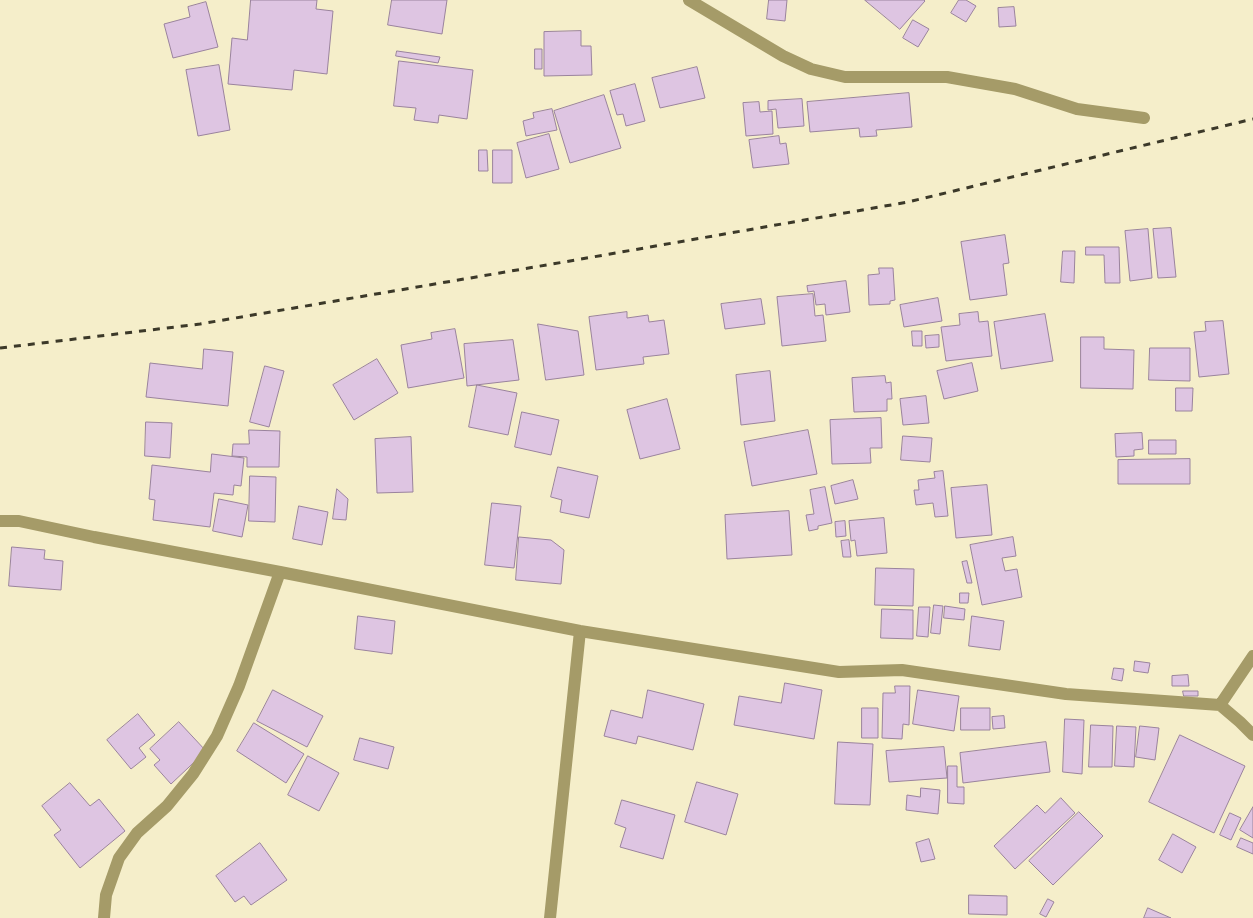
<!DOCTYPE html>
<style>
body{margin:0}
canvas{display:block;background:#f5eeca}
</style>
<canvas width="1253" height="918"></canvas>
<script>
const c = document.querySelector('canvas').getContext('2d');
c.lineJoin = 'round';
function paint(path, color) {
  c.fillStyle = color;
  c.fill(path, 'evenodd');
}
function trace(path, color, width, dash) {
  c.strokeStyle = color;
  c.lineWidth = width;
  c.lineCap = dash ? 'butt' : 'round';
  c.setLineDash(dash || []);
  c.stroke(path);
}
const building = new Path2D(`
 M251 0H317L316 9 333 11 327 74 294 70 292 90 228 84 232 38 247 40Z
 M392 0H447L442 34 388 25Z
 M769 0H787L785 21 767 19Z
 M865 0H924L925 1 900 29Z
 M959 0H966L976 6 966 22 951 13Z
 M206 2 218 47 173 58 164 24 190 17 188 7Z
 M1014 7 1016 26 999 27 998 8Z
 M913 20 929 29 918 47 903 38Z
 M581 31V46H591L592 75 544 76V32Z
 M535 49H542V69H535Z
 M397 51 440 57 438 63 396 56Z
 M399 61 473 70 467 119 439 115 438 123 414 120 416 108 394 106Z
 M219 65 230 130 198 136 186 70Z
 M697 67 705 98 660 108 652 78Z
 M635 84 645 121 626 126 623 114 617 115 610 91Z
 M909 93 912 127 876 130 877 136 860 137 859 128 810 132 807 102Z
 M604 95 621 148 570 163 554 111Z
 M802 99 804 126 778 128 776 109 768 110V101Z
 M759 102 760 112 772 111 773 134 746 136 743 103Z
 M552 109 557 130 526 136 523 121 534 118 533 113Z
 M549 134 559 169 526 178 517 143Z
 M779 136 780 144 786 143 789 164 753 168 749 140Z
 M479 150H487L488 171H479Z
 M493 150H512V183H493Z
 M1171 228 1176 277 1158 278 1153 229Z
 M1148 229 1152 278 1130 281 1125 231Z
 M1005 235 1009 263 1003 264 1007 295 970 300 961 242Z
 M1086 247H1119L1120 283H1105L1104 255H1086Z
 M1063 251H1075L1074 283 1061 282Z
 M879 268H893L895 300 890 301V304L869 305 868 275 879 274Z
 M846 281 850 312 826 315 825 304 816 305 814 291 808 292 807 286Z
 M813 294 815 316 823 315 826 341 782 346 777 297Z
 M938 298 942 321 904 327 900 305Z
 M761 299 765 324 725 329 721 304Z
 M627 312V318L648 315 649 322 664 320 669 354 643 357 644 364 596 370 589 317Z
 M978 312 979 322 988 321 992 356 946 361 941 327 960 325 959 314Z
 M1045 314 1053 361 1001 369 994 322Z
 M1223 321 1229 374 1199 377 1194 332 1206 331 1205 322Z
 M538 324 578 331 584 375 546 380Z
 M455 329 464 378 408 388 401 345 432 339 431 333Z
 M912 331H922V346H913Z
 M939 335V347L926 348 925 336Z
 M1081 337H1104V349L1134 350 1133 389 1081 388Z
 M513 340 519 380 467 386 464 344Z
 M1150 348H1190V381L1149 380Z
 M204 349 233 352 228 406 146 397 150 363 202 369Z
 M377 359 398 393 354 420 333 385Z
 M972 363 978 391 944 399 937 371Z
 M265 366 284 371 269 427 250 422Z
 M770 371 775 421 741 425 736 375Z
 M885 376 886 383 891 382 892 399H887V411L854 412 852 378Z
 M477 385 517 393 508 435 469 427Z
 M1176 388H1193L1192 411H1176Z
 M926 396 929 423 903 425 900 399Z
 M667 399 680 449 640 459 627 410Z
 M522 412 559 420 551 455 515 447Z
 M881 418 882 448H870L871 463 832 464 830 420Z
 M146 422 172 423 170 458 145 456Z
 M249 430 280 431 279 467H247V457L232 456 233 444H249Z
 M808 430 817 474 752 486 744 442Z
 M1142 433 1143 449 1134 450V456L1116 457 1115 434Z
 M903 436 932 438 930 462 901 460Z
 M411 437 413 492 377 493 375 439Z
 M1149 440H1176V454H1149Z
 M212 454 244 458 241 486 234 485 233 495 214 493 210 527 153 520 155 500 149 499 152 465 210 472Z
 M1190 459V484H1118V460Z
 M558 467 598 476 589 518 560 512 562 500 551 497Z
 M943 471 948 516 935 517 933 503 916 505 914 490H919L918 480 935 478 934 472Z
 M250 476 276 477 275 522 249 521Z
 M853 480 858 499 835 504 831 486Z
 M987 485 992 535 956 538 951 488Z
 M825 487 832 523 818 526V529L809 531 806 515 814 514 810 490Z
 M337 489 348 499 346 520 333 519Z
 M219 499 248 505 242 537 213 531Z
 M492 503 521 506 514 568 485 565Z
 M299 506 328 512 322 545 293 539Z
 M789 511 792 555 727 559 725 515Z
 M884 518 887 553 857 556 855 540 851 541 849 521Z
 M845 521 846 536 836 537 835 522Z
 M519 537 551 540 564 550 561 584 516 580Z
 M1013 537 1016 556 1002 558 1005 571 1017 569 1022 597 982 605 970 545Z
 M849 540 851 557H843L841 541Z
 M12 547 45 550 44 559 63 561 61 590 9 586Z
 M967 561 972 583H967L962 562Z
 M876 568 914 569 913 606 875 605Z
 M960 593H969L968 603H960Z
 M934 605 943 606 940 634 931 633Z
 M945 606 965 609 964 620 944 618Z
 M919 607H930L928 637 917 636Z
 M882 609 913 610V639L881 638Z
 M358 616 395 621 392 654 355 649Z
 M972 616 1004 621 1000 650 969 646Z
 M1135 661 1150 663 1148 673 1134 671Z
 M1114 668 1124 669 1122 681 1112 679Z
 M1188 675 1189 686H1172V676Z
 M785 683 822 690 814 739 734 725 739 696 781 703Z
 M895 686H910L909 725 903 724 902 739 882 738 883 693H895Z
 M273 690 323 716 307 747 257 721Z
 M648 690 704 704 693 750 638 736 636 744 604 736 611 710 642 718Z
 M918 690 959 696 954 731 913 724Z
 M1183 691H1198V696H1184Z
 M862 708H878V738H862Z
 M961 708H990V730H961Z
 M138 714 155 735 139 748 146 757 131 769 107 740Z
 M1004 716 1005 728 993 729 992 717Z
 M1065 719 1084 720 1082 774 1063 772Z
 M179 722 206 751 171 784 154 765 160 760 150 749Z
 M254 723 304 754 286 783 237 751Z
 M1091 725 1113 726 1112 767H1089Z
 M1117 726 1136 727 1134 767 1115 766Z
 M1140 726 1159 728 1155 760 1136 757Z
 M1180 735 1245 766 1214 833 1149 802Z
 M360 738 394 747 388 769 354 760Z
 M838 742 873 744 870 805 835 804Z
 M1046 742 1050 772 963 783 960 753Z
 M944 747 947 778 889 782 886 751Z
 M308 756 339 773 319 811 288 795Z
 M948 766H957V787H964V804L948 803Z
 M697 782 738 794 726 835 685 822Z
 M70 783 90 806 99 799 125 831 80 868 54 835 61 830 42 806Z
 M921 788 940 790 938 814 906 810 907 795 920 797Z
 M1061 798 1075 813 1015 869 994 846 1037 805 1045 813Z
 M622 800 675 815 663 859 620 847 626 828 615 824Z
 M1253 807V838L1240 830Z
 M1079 812 1103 836 1053 885 1029 861Z
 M1230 813 1241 818 1231 840 1220 835Z
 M1173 834 1196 847 1182 873 1159 860Z
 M1241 838 1253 843V854L1237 847Z
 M929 839 935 859 921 862 916 843Z
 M260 843 287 880 251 905 244 896 235 902 216 876Z
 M969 895 1007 896V915L969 914Z
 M1048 899 1054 902 1046 917 1040 914Z
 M1148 908 1171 918H1144Z`);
const minor = new Path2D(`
 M689 0 783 56 811 69 845 77H947L1015 89 1077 109 1144 118
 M0 521H19L94 537 280 572 580 631 839 672 902 670 1066 694 1220 705 1240 722 1253 735
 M1220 705 1253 656
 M104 918 106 895 119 858 137 833 167 806 193 774 217 736 239 686 280 572
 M550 918 580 631`);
const rail = new Path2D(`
 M0 348 200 324 564 262 908 202 1253 119`);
paint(building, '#dec5e2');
trace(building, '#9a839d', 1);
trace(minor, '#a59b68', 12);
trace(rail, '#3c3929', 3, [7, 7]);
</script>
